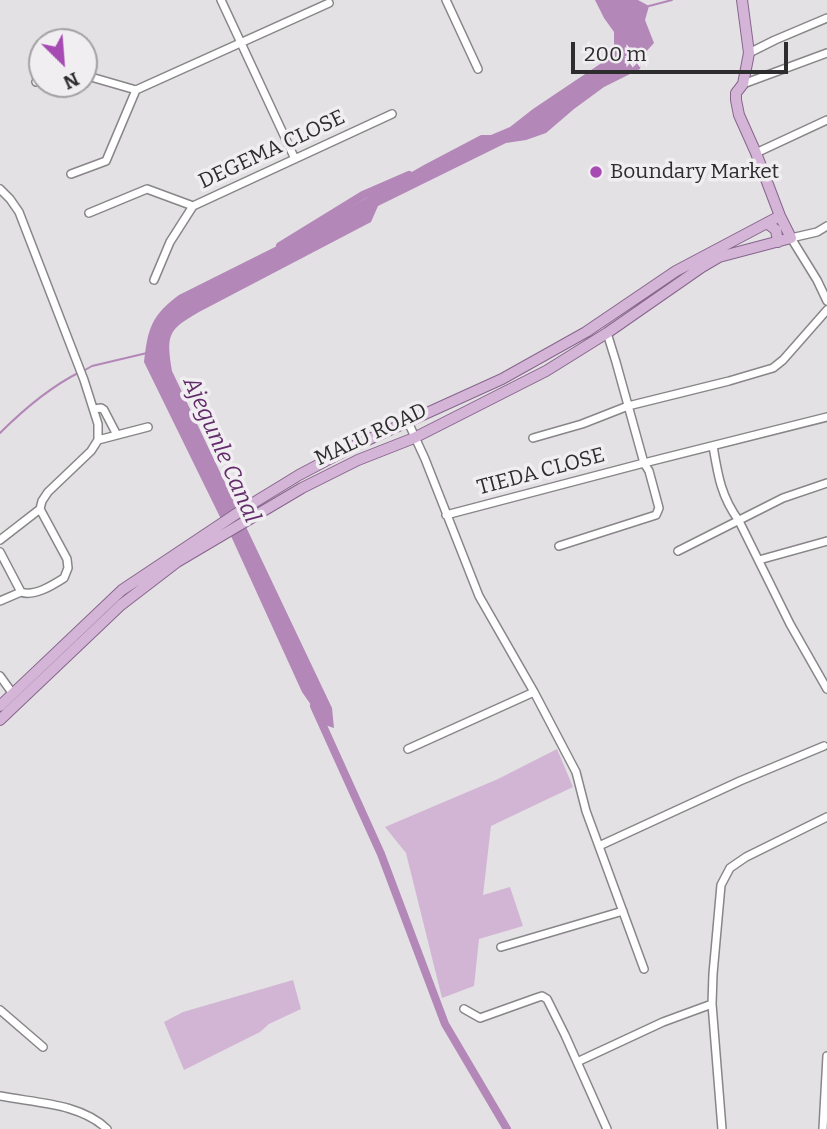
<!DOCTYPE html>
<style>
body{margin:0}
#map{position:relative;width:827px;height:1129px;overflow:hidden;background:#e3e1e4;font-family:Bitter,serif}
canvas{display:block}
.north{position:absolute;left:28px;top:28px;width:70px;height:70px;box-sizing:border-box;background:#f1eef1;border:2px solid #a3a1a3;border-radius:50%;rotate:155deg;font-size:19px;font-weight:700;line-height:28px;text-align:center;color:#2e2d2e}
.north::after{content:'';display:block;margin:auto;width:24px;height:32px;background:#a74ab4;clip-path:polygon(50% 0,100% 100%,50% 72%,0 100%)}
.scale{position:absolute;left:571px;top:42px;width:217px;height:32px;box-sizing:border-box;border:4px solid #2e2d2e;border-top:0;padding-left:9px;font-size:21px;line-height:24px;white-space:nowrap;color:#2e2d2e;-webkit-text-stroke:5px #f1eef1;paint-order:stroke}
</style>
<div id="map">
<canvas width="827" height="1129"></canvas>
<div class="north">N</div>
<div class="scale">200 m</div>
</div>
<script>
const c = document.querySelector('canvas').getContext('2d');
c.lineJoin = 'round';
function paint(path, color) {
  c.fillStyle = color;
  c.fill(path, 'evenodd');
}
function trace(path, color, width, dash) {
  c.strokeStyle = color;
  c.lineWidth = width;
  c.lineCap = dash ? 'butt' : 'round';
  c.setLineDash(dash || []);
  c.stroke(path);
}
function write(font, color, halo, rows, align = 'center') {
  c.font = font + ' Bitter,serif';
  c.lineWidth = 7;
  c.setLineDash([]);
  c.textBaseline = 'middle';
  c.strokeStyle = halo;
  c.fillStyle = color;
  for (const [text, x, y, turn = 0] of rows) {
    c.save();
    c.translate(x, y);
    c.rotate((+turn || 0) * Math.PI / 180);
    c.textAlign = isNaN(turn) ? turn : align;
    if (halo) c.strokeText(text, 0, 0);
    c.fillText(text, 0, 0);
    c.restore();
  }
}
const green = new Path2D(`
 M557 749 573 787 491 826 483 895 510 887 523 926 479 939 474 986 442 998 406 853 385 827 498 779Z
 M293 980 301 1009 269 1024 260 1032 184 1070 164 1022 183 1012Z`);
const water = new Path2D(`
 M595 0H638L649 6 645 20 654 43 643 55 640 69 604 87 574 109 546 133 526 140 506 143 378 206 371 222 199 312C168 330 166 334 172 371L332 708 334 728 325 725 302 692 231 536 219 515 144 362C148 328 151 316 179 295L317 226 424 165 481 135H491L510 127 533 109 603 62 614 46V32L604 18Z`);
const stream = new Path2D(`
 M649 6 672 0
 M85 370 92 366 147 353
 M0 433C24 409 50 387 80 372`);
const canal = new Path2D(`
 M280 246 363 195 409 175
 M314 706 381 854 445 1024 507 1129`);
const minor = new Path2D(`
 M221 0 295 159
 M446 0 478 69
 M749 53 775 40 827 18
 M84 75 136 90 329 3
 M36 82 42 80
 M743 84 827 53
 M756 153 827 120
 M71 174 106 161 136 90
 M0 189 10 199 19 212 84 380 98 424V440L91 451 48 492 42 501 40 509 0 540
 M89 213 147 189 193 206 392 114
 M827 226 817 232 791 238 817 280 827 301
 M154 280 170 242 193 206
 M94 409 101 408 104 410 117 435
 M408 422 425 459 479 596 534 692 576 772 586 811 644 969
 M533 438 582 424 628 406 729 381 773 368 783 360 827 310
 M98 440 148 427
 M713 446C718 476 721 496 739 521L790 624 827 689
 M446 515 644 463 827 417
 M559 546 656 515 659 508 649 471 644 463 616 362 607 333
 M678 551 783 498 827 483
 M0 552 21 592 0 601
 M759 560 827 541
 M21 592C34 597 53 585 64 578L68 568 67 559 40 509
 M0 676 13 694
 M408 749 534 692
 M599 846 740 781 824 746
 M501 947 623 911
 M464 1009 480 1018 536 998 542 996 547 999 565 1035 607 1129
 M0 1010 43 1047
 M577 1062 663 1022 712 1004
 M0 1096C35 1103 80 1103 107 1129
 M722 1129 712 1004 713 974 721 885 730 868 746 857 827 817
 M823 1129 827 1056`);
const major = new Path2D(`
 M767 223 776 230 778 242
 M0 706 122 590 245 508 299 475 352 447 502 379 586 332 676 271 780 216
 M0 720 121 605 177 562 302 488 358 460 414 438 546 371 607 333 702 267 719 257 791 238 780 216 756 153 739 115 736 100V93L743 84 749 53 742 0`);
const markers = [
 [596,172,7,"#a74ab4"]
];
const streetNames = [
 ["DEGEMA CLOSE",272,150,-25],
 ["MALU ROAD",371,435,-25],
 ["TIEDA CLOSE",541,472,-15]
];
const poiNames = [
 ["Boundary Market",610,172]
];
const waterNames = [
 ["Ajegunle Canal",221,450,66]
];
paint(green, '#d2b5d5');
paint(water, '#b387b8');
trace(stream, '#b387b8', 2);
trace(canal, '#b387b8', 8);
trace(minor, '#888688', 10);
trace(major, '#87658c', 12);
trace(minor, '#fff', 7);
trace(major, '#d4b5d8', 10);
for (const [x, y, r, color] of markers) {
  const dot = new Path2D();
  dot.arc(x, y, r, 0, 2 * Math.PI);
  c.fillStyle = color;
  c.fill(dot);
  trace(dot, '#f1eef1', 2.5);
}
write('21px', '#2e2d2e', '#f1eef1', streetNames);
write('21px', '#2e2d2e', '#f1eef1', poiNames, 'left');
write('italic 23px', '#622c6a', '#f1eef1', waterNames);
</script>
